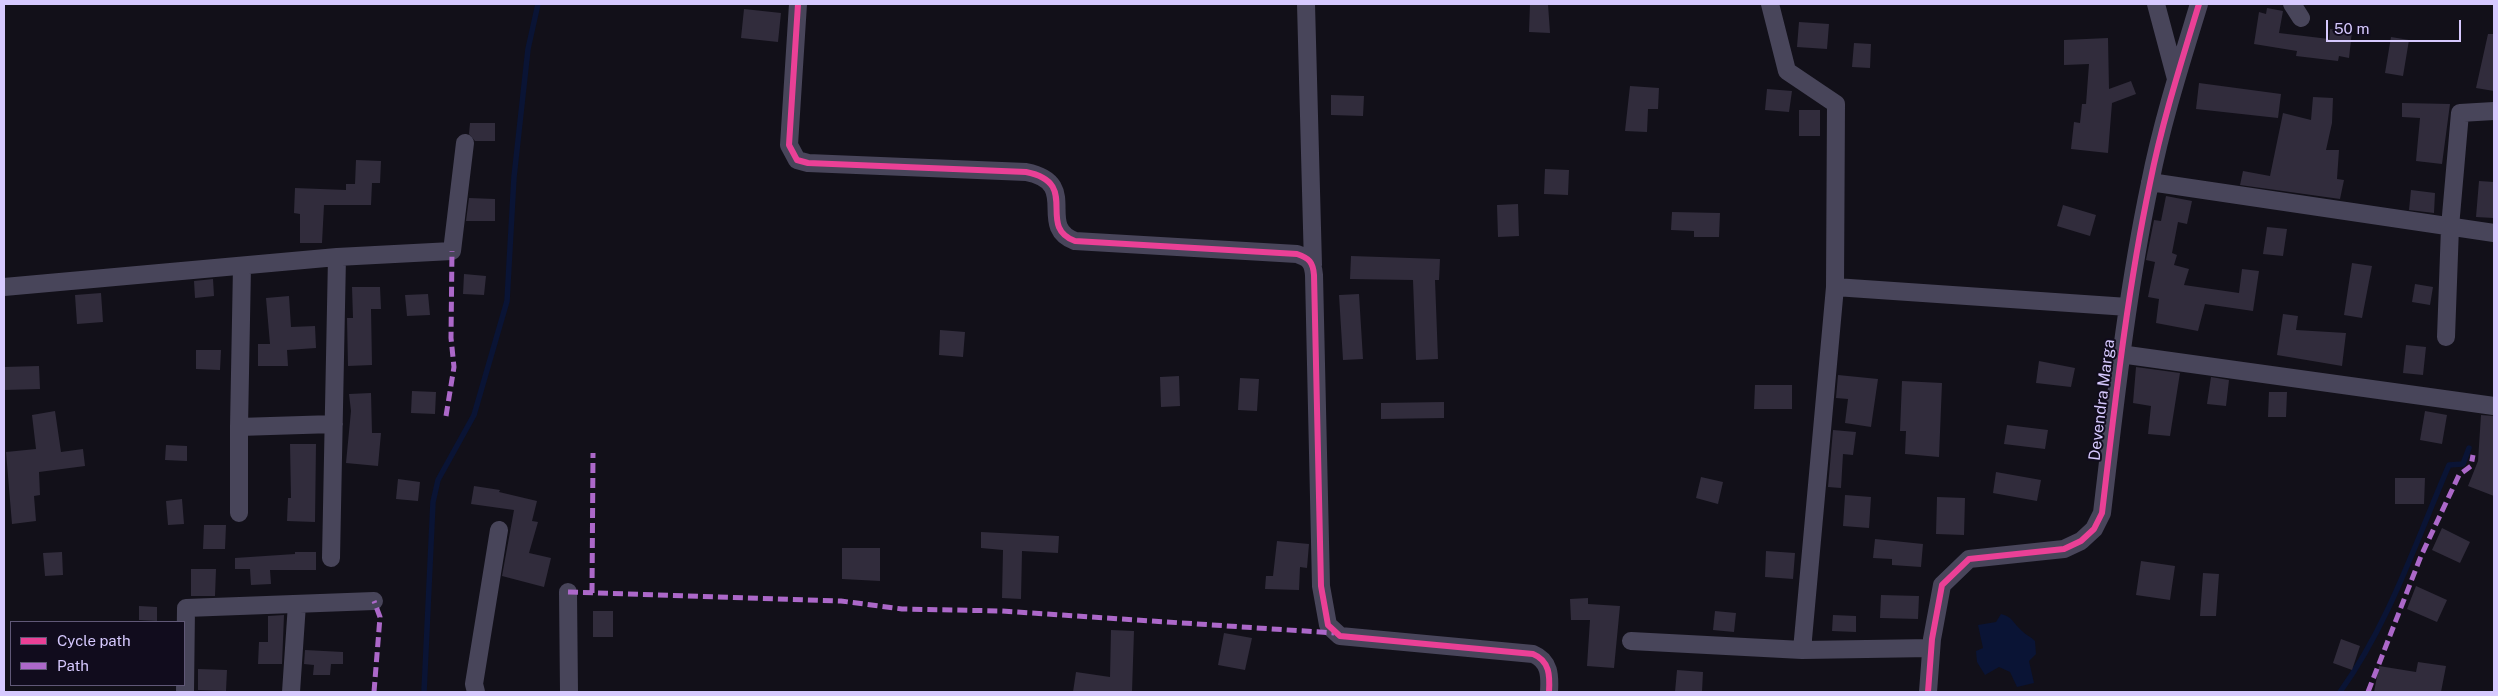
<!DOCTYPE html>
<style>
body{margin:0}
#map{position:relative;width:2498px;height:696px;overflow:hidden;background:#121019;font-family:"Public Sans",sans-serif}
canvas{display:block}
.frame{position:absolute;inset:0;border:5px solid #d6c9fe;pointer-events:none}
.legend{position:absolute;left:10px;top:621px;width:175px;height:65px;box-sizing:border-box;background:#110c1d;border:1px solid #605877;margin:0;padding:6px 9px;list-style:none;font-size:15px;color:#d6c9fe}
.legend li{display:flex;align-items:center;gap:10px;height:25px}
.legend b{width:25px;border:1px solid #605877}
.scale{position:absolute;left:2326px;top:20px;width:135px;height:22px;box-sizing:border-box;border:2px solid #d6c9fe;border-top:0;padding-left:6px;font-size:15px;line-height:18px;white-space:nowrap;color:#d6c9fe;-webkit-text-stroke:4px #110c1d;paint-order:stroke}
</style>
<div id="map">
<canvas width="2498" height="696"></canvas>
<div class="frame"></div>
<ul class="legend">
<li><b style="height:6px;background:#ea4096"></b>Cycle path</li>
<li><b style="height:6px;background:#ac68c9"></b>Path</li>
</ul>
<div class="scale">50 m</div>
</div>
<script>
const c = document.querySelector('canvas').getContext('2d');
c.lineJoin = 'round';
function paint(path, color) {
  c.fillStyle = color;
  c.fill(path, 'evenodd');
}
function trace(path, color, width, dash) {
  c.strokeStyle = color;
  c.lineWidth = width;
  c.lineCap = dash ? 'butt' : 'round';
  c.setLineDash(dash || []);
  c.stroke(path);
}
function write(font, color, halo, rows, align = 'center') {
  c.font = font + ' "Public Sans",sans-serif';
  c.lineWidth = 4;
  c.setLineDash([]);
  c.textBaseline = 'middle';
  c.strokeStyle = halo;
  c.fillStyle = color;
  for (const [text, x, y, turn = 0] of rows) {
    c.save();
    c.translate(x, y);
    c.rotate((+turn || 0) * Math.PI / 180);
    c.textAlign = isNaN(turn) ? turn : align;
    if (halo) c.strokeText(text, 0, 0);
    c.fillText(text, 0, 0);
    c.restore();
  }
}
const water = new Path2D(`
 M2001 614C2013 617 2013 623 2022 631 2026 635 2031 637 2035 641L2036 654 2029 661 2034 683 2017 687 2010 672 1999 667 1985 675 1977 662 1976 651 1983 648 1978 625 1996 622Z`);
const stream = new Path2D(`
 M424 692 433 502 438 480 474 415 507 301 514 177 528 49 538 4
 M2340 692C2389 624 2416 541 2449 465L2463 464 2469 448`);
const building = new Path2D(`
 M1530 4H1548L1550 33 1529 32Z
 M2267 8 2283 11 2279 33 2329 39 2330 29 2352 31 2349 58 2339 56 2338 61 2296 56 2297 51 2254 44 2259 12 2266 14Z
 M744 9 781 13 778 42 741 38Z
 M1799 22 1829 24 1827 49 1797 47Z
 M2488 34H2494V91L2476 88Z
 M2391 37 2409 40 2403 76 2385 73Z
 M2108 38 2109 89 2131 81 2136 94 2112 103 2108 153 2071 149 2074 122 2080 123 2082 104H2086L2089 64 2064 65V40Z
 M1854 43 1871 44 1870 68 1852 67Z
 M2199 83 2281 94 2278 118 2196 109Z
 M1630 86 1659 88 1658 109H1648L1647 132 1625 131Z
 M1767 89 1792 91 1789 112 1765 110Z
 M1331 95 1364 96 1363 116 1331 115Z
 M2313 97 2333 98 2332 123 2326 150H2339L2337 179 2344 180 2340 199 2240 185 2243 171 2270 176 2283 113 2311 120Z
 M2402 103 2450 104 2442 164 2416 161 2420 118 2402 117Z
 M1799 110H1820V136H1799Z
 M470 123H495V141H475L469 134Z
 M356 160 381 161 380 183H372L371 205H324L322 243H300V214L294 213 295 188 346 190V184H355Z
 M1545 169 1569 170 1568 195 1544 194Z
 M2479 181 2494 182V218L2476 217Z
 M2411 190 2435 193 2434 213 2409 210Z
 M2166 196 2192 201 2187 224 2178 222 2172 253 2177 255 2174 265 2189 269 2184 285 2239 293 2242 269 2259 271 2253 311 2205 304 2198 331 2156 323 2159 299 2148 297 2155 262 2146 260 2154 220 2161 221Z
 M469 198 495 199V221H466Z
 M1518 204 1519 236 1498 237 1497 205Z
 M2063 205 2096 215 2090 236 2057 226Z
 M1672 212 1720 213 1719 237H1694V231L1671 230Z
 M2267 227 2287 229 2283 256 2263 254Z
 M1351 256 1440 259 1439 280H1435L1438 359 1416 360 1413 280 1350 279Z
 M2352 263 2372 266 2362 318 2344 315Z
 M464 274 486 276 484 295 463 294Z
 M213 279 214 296 195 298 194 281Z
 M2415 284 2433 287 2430 305 2412 302Z
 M352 287H380L381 309H371L372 365 348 366 347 318H353Z
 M101 293 103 322 77 324 75 295Z
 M428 294 430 315 407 316 405 295Z
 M1359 294 1363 359 1343 360 1339 295Z
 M289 296 291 327 315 326 316 348 287 350 288 366H258V344H270L266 298Z
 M2283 314 2298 316 2296 330 2346 333 2342 366 2277 355Z
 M940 330 965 332 963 357 939 355Z
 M2406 345 2426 347 2423 375 2403 373Z
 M196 350H221L220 370 196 369Z
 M2039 361 2075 368 2071 387 2036 383Z
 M39 366 40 389 4 390V367Z
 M2136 367 2180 373 2170 436 2148 434 2151 406 2133 403Z
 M1838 375 1878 379 1871 427 1845 423 1848 399 1836 398Z
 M1179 376 1180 406 1161 407 1160 377Z
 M2211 377 2229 380 2226 406 2207 404Z
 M1240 378 1259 379 1257 411 1238 410Z
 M1902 381 1942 383 1939 457 1905 454 1906 431H1900Z
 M1755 385H1792V409H1754Z
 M412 391 436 392 435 414 411 413Z
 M2269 392H2287L2286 417H2268Z
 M371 393 372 433H381L378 466 346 463 351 411 349 394Z
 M1444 402V418L1381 419V403Z
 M55 411 61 452 83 449 85 466 39 472 40 495 34 496 36 521 12 524 6 452 36 449 32 415Z
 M2425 411 2447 415 2442 444 2420 440Z
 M2481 415 2494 416V496L2468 486 2478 461Z
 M2007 425 2048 430 2045 449 2004 444Z
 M1833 430 1856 432 1853 455 1843 454 1841 488 1828 487Z
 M290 444H316L315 522 287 521 288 498H291Z
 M166 445 187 446V461L165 460Z
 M1996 472 2041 480 2037 501 1993 493Z
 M1701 477 1723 482 1718 504 1696 498Z
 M2395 478H2425L2424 504H2395Z
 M398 479 420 482 418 501 396 499Z
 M474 486 500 490 499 492 537 501 532 521 538 522 529 553 551 558 544 587 502 576 514 510 471 504Z
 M1845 495 1871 497 1869 528 1843 526Z
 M1937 497 1965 498 1964 535 1936 534Z
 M182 499 184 524 168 525 166 501Z
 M204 525H226L225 549H203Z
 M2442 528 2470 542 2460 563 2432 550Z
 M981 532 1059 536 1058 553 1022 551 1021 599 1002 598 1003 550 981 548Z
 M1875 539 1923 544 1921 567 1892 565V559L1873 558Z
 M1277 541 1309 544 1307 568 1300 567 1299 590 1265 589 1266 576H1273Z
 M842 548H880V581L842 579Z
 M1766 551 1795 553 1793 579 1765 577Z
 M62 552 63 575 45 576 43 553Z
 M295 552H316V570H270L271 584 251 585 250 569H235V558L295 554Z
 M2141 561 2175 566 2170 600 2136 595Z
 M191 569H216L215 596H191Z
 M2203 573 2219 574 2216 616H2200Z
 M2416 586 2447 600 2437 622 2407 609Z
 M1881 595 1919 596 1918 619 1880 618Z
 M1588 598V604L1620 606 1614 668 1587 666 1590 620H1571L1570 599Z
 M139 606 157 607V621L139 620Z
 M593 611H613V637H593Z
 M1715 611 1736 613 1734 632 1713 630Z
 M284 615 282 664H258L259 642H268V616Z
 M1833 615 1856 616V632L1832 631Z
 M1111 630 1134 631 1132 692H1073L1076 672 1110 677Z
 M1224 633 1252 638 1245 670 1218 665Z
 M2341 639 2360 646 2352 670 2333 663Z
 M305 650 343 652V664H331L330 675H313L314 665 304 664Z
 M2418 662 2446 666 2441 692H2374L2379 666 2416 672Z
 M198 669 227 670 226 691 198 690Z
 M1677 670 1703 672 1702 692H1675Z`);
const street = new Path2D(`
 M798 4 789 145 797 160 808 163 1026 172C1082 183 1035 226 1075 241L1297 254C1309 258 1313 262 1314 275L1321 586 1328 625 1340 636 1533 654C1550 661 1550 676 1549 692
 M1306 4 1313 265
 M1770 4 1787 71 1836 104 1835 287
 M2156 4 2176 79
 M2292 4 2301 18
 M2150 182 2494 233
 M4 287 337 257
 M2446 337 2450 227 2460 113 2494 111
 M2120 354 2494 406
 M239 427 242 266
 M239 513V427L334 424
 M331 558 337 257 452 251 465 143
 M568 592 569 692
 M1631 641 1802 650
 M1931 648 1802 650 1835 287 2128 307
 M185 692 186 608 374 601
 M291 692 297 604
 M476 692 474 684 499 530
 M1928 692 1932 639 1942 585 1969 559 2064 549 2081 541 2094 529 2102 513C2115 403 2127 292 2150 183 2162 122 2181 63 2199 4`);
const quiet = new Path2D(`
 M446 416 454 367 451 338 452 251
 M568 592 841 601 902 609 1001 611 1334 633
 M592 593 593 453
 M374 692 380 617 374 601
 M2368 692 2421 556 2459 475 2471 466 2473 455`);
const cycleway = new Path2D(`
 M798 4 789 145 797 160 808 163 1026 172C1082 183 1035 226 1075 241L1297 254C1309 258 1313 262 1314 275L1321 586 1328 625 1340 636 1533 654C1550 661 1550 676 1549 692
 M1928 692 1932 639 1942 585 1969 559 2064 549 2081 541 2094 529 2102 513C2115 403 2127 292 2150 183 2162 122 2181 63 2199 4`);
const streetNames = [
 ["Devendra Marga",2102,400,-83]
];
paint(water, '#0a1435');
trace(stream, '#0a1435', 5.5);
paint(building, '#312c3c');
trace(street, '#48455a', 18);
trace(quiet, '#ac68c9', 5, [10, 5]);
trace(cycleway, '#ea4096', 6);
write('16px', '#d6c9fe', '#110c1d', streetNames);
</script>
